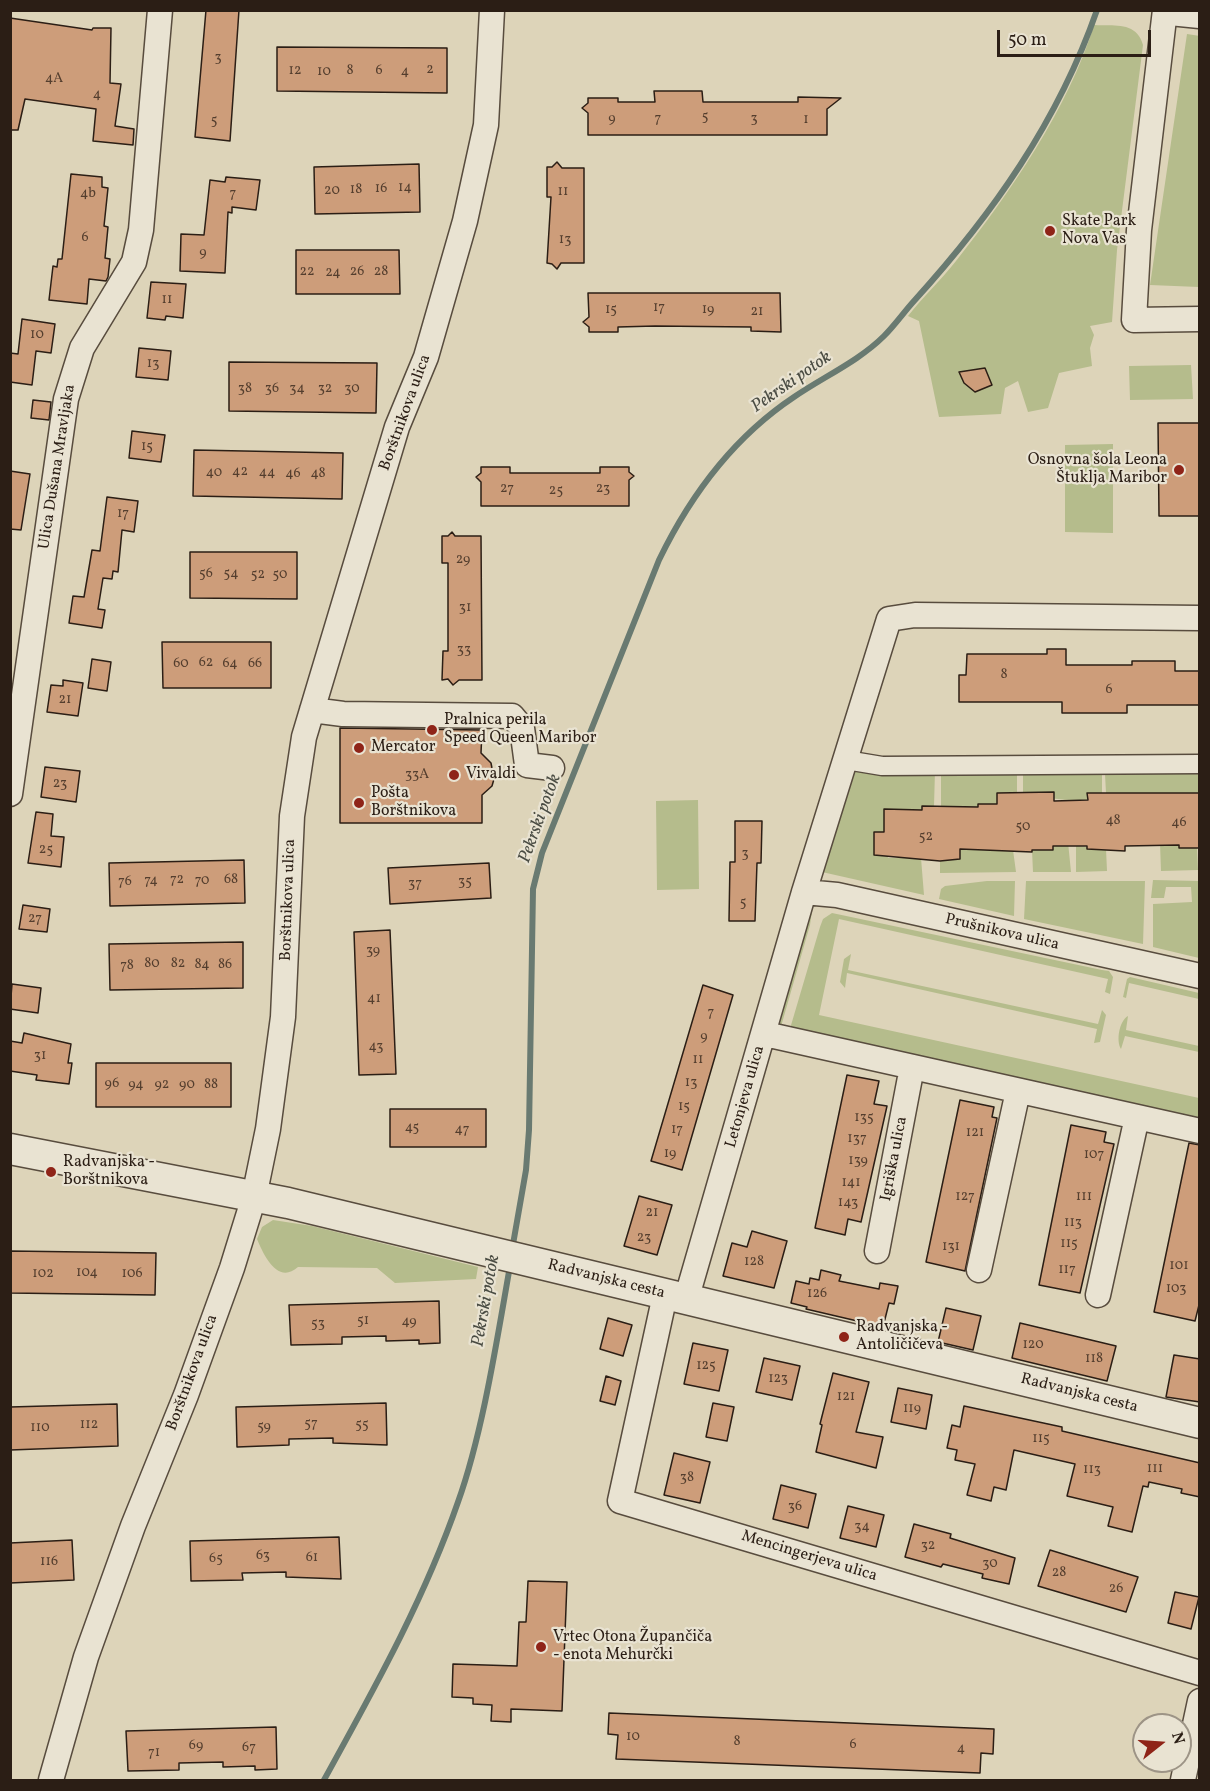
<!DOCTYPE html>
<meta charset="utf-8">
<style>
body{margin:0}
#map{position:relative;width:1210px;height:1791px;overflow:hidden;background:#ddd4b9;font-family:Vollkorn,serif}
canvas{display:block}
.frame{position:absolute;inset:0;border:12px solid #2b1e15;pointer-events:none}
.north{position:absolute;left:1132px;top:1713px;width:60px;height:60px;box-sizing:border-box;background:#e9e3d2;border:2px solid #9d9486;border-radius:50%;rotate:73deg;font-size:16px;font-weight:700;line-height:24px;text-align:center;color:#2b1e15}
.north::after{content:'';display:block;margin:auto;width:21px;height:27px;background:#8f2418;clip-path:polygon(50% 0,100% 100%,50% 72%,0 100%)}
.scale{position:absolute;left:997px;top:30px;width:154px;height:27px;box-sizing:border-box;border:3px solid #2b1e15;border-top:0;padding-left:8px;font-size:18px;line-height:21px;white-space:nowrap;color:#2b1e15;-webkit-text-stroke:4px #e9e3d2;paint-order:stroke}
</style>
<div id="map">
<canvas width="1210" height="1791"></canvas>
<div class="frame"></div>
<div class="north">N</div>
<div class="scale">50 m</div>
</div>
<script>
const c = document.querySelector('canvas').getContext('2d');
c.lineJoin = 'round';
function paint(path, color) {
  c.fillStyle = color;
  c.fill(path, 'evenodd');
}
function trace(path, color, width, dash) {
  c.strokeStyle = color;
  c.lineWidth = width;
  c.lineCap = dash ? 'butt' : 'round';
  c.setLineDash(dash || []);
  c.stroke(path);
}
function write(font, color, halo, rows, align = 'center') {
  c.font = font + ' Vollkorn,serif';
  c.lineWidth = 4.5;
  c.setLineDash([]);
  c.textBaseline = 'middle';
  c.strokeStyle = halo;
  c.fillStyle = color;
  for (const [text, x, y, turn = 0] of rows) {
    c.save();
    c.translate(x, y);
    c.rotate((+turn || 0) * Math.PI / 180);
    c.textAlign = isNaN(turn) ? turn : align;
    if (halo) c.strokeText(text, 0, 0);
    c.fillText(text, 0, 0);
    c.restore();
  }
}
const green = new Path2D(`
 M1094 25C1113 26 1137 21 1143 45L1117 250 1112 322 1090 326 1094 335 1090 348 1092 366 1059 373 1048 408 1028 412 1018 381 1005 388 1001 414 939 417 919 321 908 316C923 297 941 280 956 261 1010 193 1068 109 1094 25Z
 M1187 34 1200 36 1199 287 1150 285Z
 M1191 365 1193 399 1130 400 1129 366Z
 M1113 444V533L1065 532V445Z
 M847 768 935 771 934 806 922 810 884 809V832L888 858H921L924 895 822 872Z
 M1162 769H1199V793H1175V803L1145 793H1106L1105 774H1161Z
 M1017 770V793H998L997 804 978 814 941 806V772Z
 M1023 770H1082L1083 775 1102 774V793H1087L1088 800C1064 801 1046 798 1023 793Z
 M698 800 699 889 657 890 656 801Z
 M1054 842H1068L1071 872H1033L1032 850H1053Z
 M1160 843H1179V848H1197L1198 870 1161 871Z
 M1076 846 1106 849 1107 871 1076 872Z
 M960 849 1013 850 1016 872 940 873V859Z
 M1153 880 1199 881V958L1153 947V904L1192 902 1191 887H1166L1164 898H1151Z
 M987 881H1015L1014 916 939 899 941 889 945 886Z
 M1026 881H1145L1143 944 1024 919Z
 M812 911 810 925 780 1030 775 1026Z
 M832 913 1102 970 1109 971 1113 977 1110 994 1105 992 1108 979 839 919 819 1015 1199 1098V1122L789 1032 820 927 823 919Z
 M851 954 848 970 1098 1024 1102 1010 1106 1015 1100 1042 1094 1043 1097 1029 847 973 845 988 840 982 844 959Z
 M1130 977 1199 993V999L1129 983 1126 998 1123 997 1127 979Z
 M1128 1016 1126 1030 1199 1046V1052L1125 1036 1121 1049C1116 1041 1119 1021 1128 1016Z
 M273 1220 312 1226 478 1267 476 1279 395 1283 377 1268 298 1267C278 1285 264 1256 257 1239L262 1227Z`);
const stream = new Path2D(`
 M512 1250 526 1170 529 1130 533 889 542 853 659 560C690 496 734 437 794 397 823 377 859 361 884 336 895 325 904 312 914 301 992 215 1058 122 1097 10
 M324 1780C374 1689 424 1600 458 1502 483 1432 497 1339 510 1266`);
const building = new Path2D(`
 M206 10H239L230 141 195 137Z
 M10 18 92 30 93 28H111L110 83 121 84 115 126 134 129 133 145 93 141 96 109 25 99 18 130H10Z
 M277 47 447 48V93L277 91Z
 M654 91H702L703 102H798V97L841 98 827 109V135H588V113L582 108 588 103V98H618V102H655Z
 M557 162 562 168H584V263H561L557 269 552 264 547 263 551 197H547V167H552Z
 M419 164 420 212 315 214 314 167Z
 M71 174 102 177V187L108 188 104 226 108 227 105 258 110 259 108 277 106 281 89 279 87 304 49 300 53 266 57 267 58 259H62Z
 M226 177 260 180 256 210 232 207V213L228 212 225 273 180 271 181 234 204 235 210 180 225 182Z
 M296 250H399L400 294H296Z
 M151 282 186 284 183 318 166 316 165 320 147 318Z
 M588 293H780L781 332 751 331V327L655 326 618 327V332H589V327L583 322 589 317Z
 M22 319 55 324 51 353 36 351 32 385 10 382V353L18 354Z
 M139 348 171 351 168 380 136 377Z
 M229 362 377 363 376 413 229 411Z
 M985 368 992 385 975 392 964 383 959 372Z
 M33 400 51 402 49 420 31 418Z
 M1158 423H1200V516H1159Z
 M132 431 165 435 161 462 129 458Z
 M194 450 343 453 342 499 193 496Z
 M481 467H510V473H600V467H629V472L634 476 629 480V506H481V482L476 477 481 473Z
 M10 471 30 474 21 530 10 529Z
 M107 497 138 501 134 532 122 530 118 572 113 571 112 579 103 578 98 609 105 610 102 628 69 623 73 596 84 597 92 550 100 551Z
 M452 532 455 536H481L482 680H459L453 685 448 679 442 680 443 651H448V563H442V536H448Z
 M190 552H297V599L190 598Z
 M162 642H271V688H163Z
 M1047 649H1066V665H1132V661H1175V671H1200V705H1127V713H1062V702H959V675H966L967 654H1047Z
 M92 659 111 662 107 691 88 688Z
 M63 680 83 683 78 716 47 712 51 685 63 686Z
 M340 728 482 730 481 753 491 763 494 779 492 786 482 795V823H340Z
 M45 767 80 771 76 802 41 797Z
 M1054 792V801L1088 800 1087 793H1200V848H1179V845L1125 846V851L1087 849V846H1053V850H1032V852L960 849V859L940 861 874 855V832H884V809L922 810V806L978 807V804H997V793Z
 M36 812 53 814 51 836 64 837 61 867 28 863Z
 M735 821H762L761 863H757L755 921H729L730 862H735Z
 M244 860 245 903 110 906 109 863Z
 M489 863 491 898 390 904 388 868Z
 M23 905 50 909 47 932 19 929Z
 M390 930 396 1074 359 1075 354 932Z
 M243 942V988L110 990 109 944Z
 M12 984 41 988 38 1013 10 1009Z
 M703 985 733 995 682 1170 651 1161Z
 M24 1033 71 1044 68 1063H72L69 1084 36 1080 37 1075 10 1071V1041L22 1043Z
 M96 1063H231V1107H96Z
 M847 1075 879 1081 874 1104 887 1106 861 1222 848 1219 845 1235 815 1228Z
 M960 1100 994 1107 992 1117 997 1118 965 1271 926 1262Z
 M390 1109H486V1147H390Z
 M1071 1125 1106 1132 1104 1142 1114 1144 1080 1293 1039 1285Z
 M1189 1143 1200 1145V1301L1195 1321 1154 1312Z
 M639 1196 672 1205 657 1255 624 1246Z
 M752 1231 787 1241 774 1288 723 1276 732 1243 747 1247Z
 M10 1251 156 1253 155 1295 10 1293Z
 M821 1270 841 1275 839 1281 879 1289 880 1283 898 1286 894 1304 889 1303 883 1327 806 1309 807 1307 791 1303 796 1281 809 1284 810 1278 819 1280Z
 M439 1301 440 1343 419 1344V1340L386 1341V1336L342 1337V1344L291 1345 289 1305Z
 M946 1308 981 1316 973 1350 938 1342Z
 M608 1318 632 1325 623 1356 600 1349Z
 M1020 1323 1116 1346 1107 1381 1012 1358Z
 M693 1343 728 1350 719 1391 684 1384Z
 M1174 1355 1200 1359V1402L1166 1397Z
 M764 1358 800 1366 792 1400 756 1392Z
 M833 1373 869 1382 856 1432 883 1437 876 1468 816 1452 822 1425 820 1424Z
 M606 1376 621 1381 615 1405 600 1401Z
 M898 1388 932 1395 926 1429 891 1422Z
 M386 1403 387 1445 333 1443V1438L289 1439V1445L237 1447 236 1407Z
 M713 1403 734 1407 727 1441 706 1437Z
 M117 1404 118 1446 10 1450V1407Z
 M964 1406 1062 1427V1431L1200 1463V1497L1181 1493 1182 1489 1149 1482 1148 1487 1143 1486 1132 1532 1108 1526 1113 1507 1067 1496 1075 1464 1014 1450 1006 1490 994 1487 991 1501 967 1495 975 1464 955 1460 957 1450 947 1448 952 1425 960 1427Z
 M674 1453 710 1462 700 1503 664 1495Z
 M781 1485 816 1494 808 1528 773 1519Z
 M848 1506 884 1515 876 1547 840 1538Z
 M914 1524 951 1534 950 1538 1015 1558 1009 1584 982 1578 983 1574 943 1564 941 1567 905 1557Z
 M339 1537 341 1579 286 1577V1572L242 1573 243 1580 191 1581 190 1541Z
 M72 1540 74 1580 10 1583V1543Z
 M1050 1550 1138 1577 1126 1612 1038 1586Z
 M528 1581 567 1582 562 1711 511 1709V1722L491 1721 492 1705 473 1704V1698L452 1697 453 1664 517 1666 519 1622H526Z
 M1175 1592 1199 1597 1191 1629 1168 1623Z
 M609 1713 994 1729 993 1754 981 1753 980 1773 616 1759 618 1735 608 1734Z
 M276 1727 277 1769 255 1770V1766L223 1767V1762L179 1763V1770L128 1771 126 1731Z`);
const pedestrian = new Path2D(`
 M846 760 882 766 1200 764`);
const minor = new Path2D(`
 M1165 10 1139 230 1134 320 1200 319
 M312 710 343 714 512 716 522 728 527 765 552 768
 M10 794 66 399 82 348 134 262 141 230 160 10
 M804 892 837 895 1200 976
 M765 1034 1200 1131
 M877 1251 912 1067
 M979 1270 1018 1091
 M665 1295 620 1501 1200 1673
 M1098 1295 1137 1117
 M686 1300 804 892 889 619 915 615 1200 618
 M51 1780 86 1657 133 1526 186 1395 232 1268 254 1197 268 1129 283 1017 292 816 304 737 397 427 426 357 465 221 486 125 492 10
 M1183 1780 1200 1701`);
const tertiary = new Path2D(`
 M1170 10 1200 13
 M10 1149 288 1203 1200 1423`);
const markers = [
 [1050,231,6,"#8f2418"],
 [1179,470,6,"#8f2418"],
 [432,730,6,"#8f2418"],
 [359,748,6,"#8f2418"],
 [454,775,6,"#8f2418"],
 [359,803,6,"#8f2418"],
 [51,1172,6,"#8f2418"],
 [844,1337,6,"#8f2418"],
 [541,1647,6,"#8f2418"]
];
const numberNames = [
 ["3",218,58],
 ["2",430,70],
 ["12",295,71],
 ["8",350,71],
 ["6",379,71],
 ["10",324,72],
 ["4",405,72],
 ["4A",54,79],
 ["4",97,95],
 ["5",705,117],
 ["9",612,119],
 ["7",658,119],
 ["3",754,119],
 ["1",806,120],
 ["5",214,121],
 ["14",405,188],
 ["16",381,189],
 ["18",356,190],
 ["20",332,191],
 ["11",563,192],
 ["4b",88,194],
 ["7",233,194],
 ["6",85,238],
 ["13",565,240],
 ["9",203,253],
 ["22",307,272],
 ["26",357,272],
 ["28",381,272],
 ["24",333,273],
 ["11",167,300],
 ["17",659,308],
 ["15",611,310],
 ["19",708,310],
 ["21",757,312],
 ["10",37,335],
 ["13",153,364],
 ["38",245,389],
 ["36",272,389],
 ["34",297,389],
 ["32",325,389],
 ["30",352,389],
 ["15",147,447],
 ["42",240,472],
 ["40",214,473],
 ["44",267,473],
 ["46",293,474],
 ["48",318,474],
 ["27",507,489],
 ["23",603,489],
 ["25",556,491],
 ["17",123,514],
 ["29",463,560],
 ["56",206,574],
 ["54",231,574],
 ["52",258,575],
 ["50",280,575],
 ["31",465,608],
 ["33",464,650],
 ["62",206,663],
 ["60",181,664],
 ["64",230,664],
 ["66",255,664],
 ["8",1004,675],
 ["6",1109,690],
 ["21",65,700],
 ["33A",417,775],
 ["23",60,784],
 ["48",1113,821],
 ["46",1179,823],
 ["50",1023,827],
 ["52",926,837],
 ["25",46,850],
 ["3",745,854],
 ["72",177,880],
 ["68",231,880],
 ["74",151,881],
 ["70",202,881],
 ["76",125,882],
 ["35",465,882],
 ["37",415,884],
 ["5",743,903],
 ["27",35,919],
 ["39",373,951],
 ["80",152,964],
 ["82",178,964],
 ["84",202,965],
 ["86",225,965],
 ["78",127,966],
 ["41",374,999],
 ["7",711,1013],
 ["9",704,1037],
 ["43",376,1047],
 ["31",40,1056],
 ["11",698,1060],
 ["13",691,1083],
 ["96",112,1084],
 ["94",136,1085],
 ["92",162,1085],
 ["90",187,1085],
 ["88",211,1085],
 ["15",684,1107],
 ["135",864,1118],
 ["45",412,1128],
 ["47",462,1130],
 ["17",677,1130],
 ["121",975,1133],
 ["137",857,1139],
 ["19",670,1154],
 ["107",1094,1155],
 ["139",858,1161],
 ["141",851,1183],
 ["127",965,1197],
 ["111",1084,1197],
 ["143",848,1203],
 ["21",652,1213],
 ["113",1073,1223],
 ["23",644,1238],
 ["115",1069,1244],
 ["131",951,1247],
 ["128",754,1262],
 ["101",1179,1266],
 ["117",1067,1270],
 ["104",87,1273],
 ["102",43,1274],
 ["106",132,1274],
 ["103",1176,1289],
 ["126",817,1294],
 ["51",363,1321],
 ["49",409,1322],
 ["53",318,1324],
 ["120",1033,1345],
 ["118",1094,1359],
 ["125",706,1366],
 ["123",778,1379],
 ["121",846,1397],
 ["119",912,1409],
 ["57",311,1424],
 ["112",89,1425],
 ["55",362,1425],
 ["59",264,1427],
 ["110",40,1428],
 ["115",1041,1439],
 ["111",1155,1469],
 ["113",1092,1470],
 ["38",687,1478],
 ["36",795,1507],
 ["34",862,1527],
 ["32",928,1546],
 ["63",263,1556],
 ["61",312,1558],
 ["65",216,1559],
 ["116",49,1562],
 ["30",990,1564],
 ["28",1059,1573],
 ["26",1116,1589],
 ["10",633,1737],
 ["8",737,1742],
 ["6",853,1745],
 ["69",196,1746],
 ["67",249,1748],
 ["4",961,1749],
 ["71",154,1753]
];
const poiNames = [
 ["Skate Park",1062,222],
 ["Nova Vas",1062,240],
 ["Osnovna šola Leona",1167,461,"right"],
 ["Štuklja Maribor",1167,479,"right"],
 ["Pralnica perila",444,721],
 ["Speed Queen Maribor",444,739],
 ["Mercator",371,748],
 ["Vivaldi",466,775],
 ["Pošta",371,794],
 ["Borštnikova",371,812],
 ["Radvanjska -",63,1163],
 ["Borštnikova",63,1181],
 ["Radvanjska -",856,1328],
 ["Antoličičeva",856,1346],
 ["Vrtec Otona Župančiča",553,1638],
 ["- enota Mehurčki",553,1656]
];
const streetNames = [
 ["Borštnikova ulica",406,413,-70],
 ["Ulica Dušana Mravljaka",58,467,-81],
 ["Borštnikova ulica",289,900,-88],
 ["Prušnikova ulica",1002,933,13],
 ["Letonjeva ulica",746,1097,-74],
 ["Igriška ulica",895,1159,-79],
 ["Radvanjska cesta",606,1280,14],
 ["Borštnikova ulica",193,1373,-70],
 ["Radvanjska cesta",1079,1394,14],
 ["Mencingerjeva ulica",809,1557,17]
];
const waterNames = [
 ["Pekrski potok",792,383,-35],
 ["Pekrski potok",541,819,-70],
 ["Pekrski potok",487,1301,-80]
];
paint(green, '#b5bc8c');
trace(stream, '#697a71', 6);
paint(building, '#cd9d7a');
trace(building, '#2b1e15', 1.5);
trace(pedestrian, '#584c3e', 21);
trace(minor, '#584c3e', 27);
trace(tertiary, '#584c3e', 33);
trace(pedestrian, '#e9e3d2', 18);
trace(minor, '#e9e3d2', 24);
trace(tertiary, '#e9e3d2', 30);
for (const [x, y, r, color] of markers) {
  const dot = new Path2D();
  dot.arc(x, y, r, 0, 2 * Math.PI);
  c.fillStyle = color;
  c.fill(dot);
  trace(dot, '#e9e3d2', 2);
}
write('14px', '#543e2e', null, numberNames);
write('16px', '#2b1e15', '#e9e3d2', poiNames, 'left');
write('16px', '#2b1e15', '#e9e3d2', streetNames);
write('italic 18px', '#4a4c43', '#e9e3d2', waterNames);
</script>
